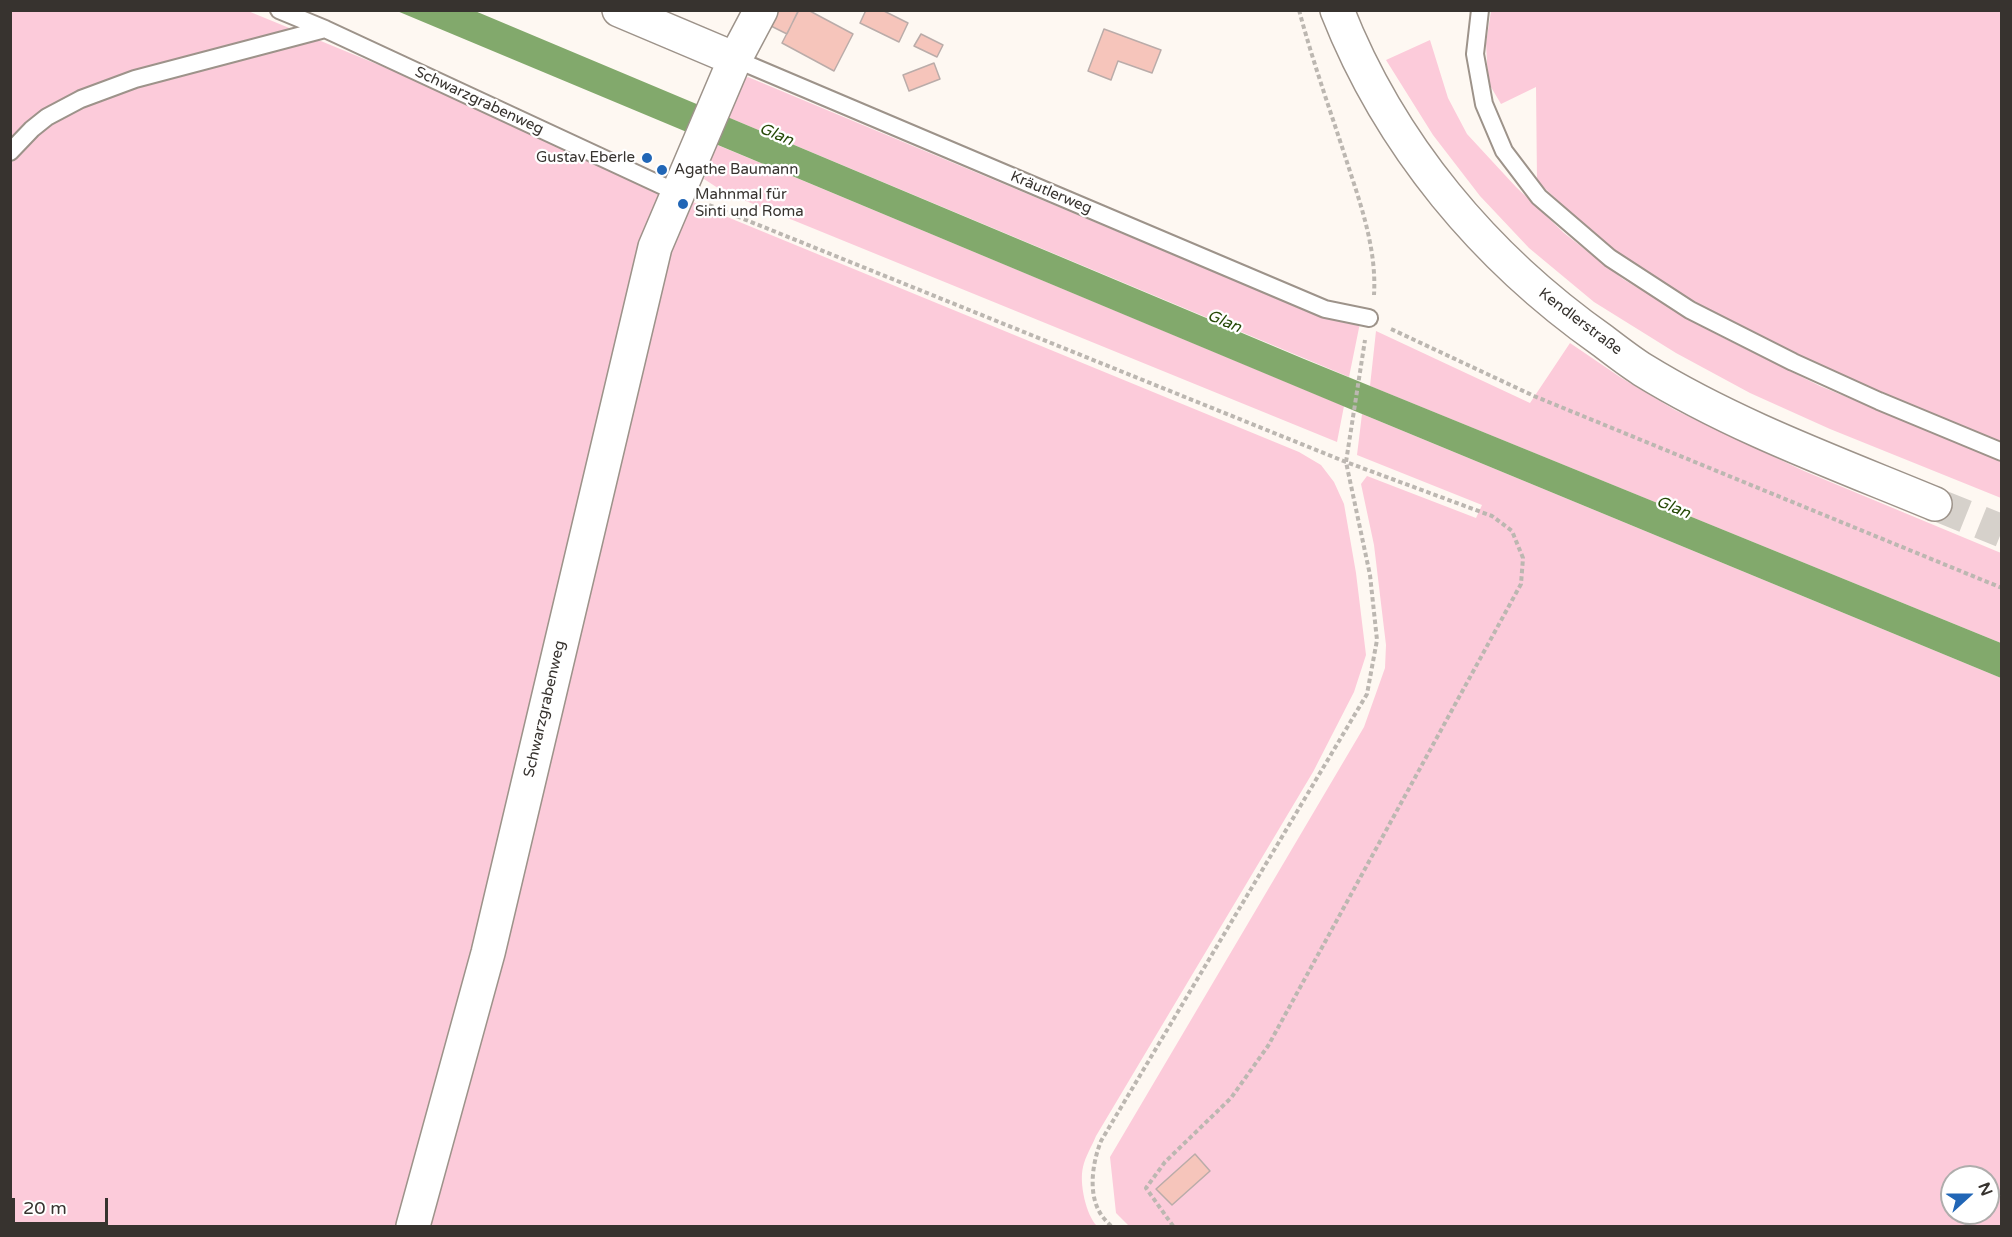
<!DOCTYPE html>
<meta charset="utf-8">
<style>
body{margin:0}
#map{position:relative;width:2012px;height:1237px;overflow:hidden;background:#fef8f2;font-family:"Varela Round",sans-serif}
canvas{display:block}
.frame{position:absolute;inset:0;border:12px solid #37332f;pointer-events:none}
.north{position:absolute;left:1940px;top:1165px;width:60px;height:60px;box-sizing:border-box;background:#fff;border:2px solid #afadac;border-radius:50%;rotate:69deg;font-size:16px;font-weight:700;line-height:24px;text-align:center;color:#37332f}
.north::after{content:'';display:block;margin:auto;width:21px;height:27px;background:#2166b6;clip-path:polygon(50% 0,100% 100%,50% 72%,0 100%)}
.scale{position:absolute;left:12px;top:1198px;width:96px;height:27px;box-sizing:border-box;border:3px solid #37332f;border-top:0;padding-left:8px;font-size:18px;line-height:21px;white-space:nowrap;color:#37332f;-webkit-text-stroke:4px #fff;paint-order:stroke}
</style>
<div id="map">
<canvas width="2012" height="1237"></canvas>
<div class="frame"></div>
<div class="north">N</div>
<div class="scale">20 m</div>
</div>
<script>
const c = document.querySelector('canvas').getContext('2d');
c.lineJoin = 'round';
function paint(path, color) {
  c.fillStyle = color;
  c.fill(path, 'evenodd');
}
function trace(path, color, width, dash) {
  c.strokeStyle = color;
  c.lineWidth = width;
  c.lineCap = dash ? 'butt' : 'round';
  c.setLineDash(dash || []);
  c.stroke(path);
}
function write(font, color, halo, rows, align = 'center') {
  c.font = font + ' "Varela Round",sans-serif';
  c.lineWidth = 4.5;
  c.setLineDash([]);
  c.textBaseline = 'middle';
  c.strokeStyle = halo;
  c.fillStyle = color;
  for (const [text, x, y, turn = 0] of rows) {
    c.save();
    c.translate(x, y);
    c.rotate((+turn || 0) * Math.PI / 180);
    c.textAlign = isNaN(turn) ? turn : align;
    if (halo) c.strokeText(text, 0, 0);
    c.fillText(text, 0, 0);
    c.restore();
  }
}
const green = new Path2D(`
 M10 11H248L447 93 720 214 1299 452 1321 465 1334 482 1344 504 1356 573 1366 655 1354 692 1313 772 1096 1136C1092 1146 1085 1157 1083 1167 1079 1183 1086 1215 1097 1226H11Z
 M1491 11H2001V443L1843 378 1734 326 1606 246 1537 181 1536 87 1501 104 1488 82 1486 43Z
 M1430 40 1448 98 1467 134 1516 187 1564 233 1623 279 1716 334 1820 386 2001 461V498L1830 429 1750 393 1676 353 1594 302 1529 248 1480 196 1433 135 1386 60Z
 M748 77 1324 318 1360 323 1349 377 725 116 739 82Z
 M715 144 1344 406 1337 442 724 192 704 179Z
 M1376 331 1530 403 1570 343 1620 377 1675 410 1804 471 2001 553V643L1370 386Z
 M1362 414 2001 678V1226H1129L1116 1213 1110 1157 1364 727 1385 668 1386 645 1374 545 1361 484 1367 476 1476 518 1482 505 1357 455ZM1952 1177H1988V1213H1952Z`);
const water = new Path2D(`
 M397 11H475L1304 359 2001 643V678L1362 414Z`);
const building = new Path2D(`
 M775 10 798 11 787 34 769 25Z
 M808 10 853 34 834 71 782 43 799 10Z
 M866 10H882L908 23 899 42 860 23Z
 M1104 29 1161 50 1152 73 1118 61 1111 80 1088 71Z
 M921 34 943 45 937 57 914 46Z
 M934 63 940 79 909 91 903 75Z
 M1195 1154 1210 1171 1172 1205 1156 1189Z`);
const tertiaryTunnel = new Path2D(`
 M1935 504 2002 531`);
const path = new Path2D(`
 M1299 10C1312 59 1329 107 1345 156 1359 200 1377 247 1374 295
 M709 205 1346 462 1492 516 1512 531 1523 558 1521 584 1268 1046 1231 1098 1165 1162 1146 1188 1173 1226
 M1391 329 1534 396 2002 588
 M1111 1226C1107 1222 1102 1217 1099 1211 1088 1191 1093 1161 1101 1141L1367 694 1377 640 1370 575 1346 462 1365 340`);
const service = new Path2D(`
 M279 10 325 29 678 193
 M1480 10 1475 54 1484 104 1504 151 1539 197 1610 258 1690 310 1793 362 1879 401 2002 452
 M735 59 1325 309 1369 318
 M10 152 32 129 47 117 81 99 135 79 325 29`);
const minor = new Path2D(`
 M619 10 735 59
 M413 1226 488 953 655 247 735 59 761 10`);
const tertiary = new Path2D(`
 M1337 10C1390 145 1485 258 1603 341 1616 351 1629 361 1643 370 1734 426 1836 463 1935 504`);
const markers = [
 [647,158,6,"#2166b6"],
 [662,170,6,"#2166b6"],
 [683,204,6,"#2166b6"]
];
const streetNames = [
 ["Schwarzgrabenweg",479,101,25],
 ["Kräutlerweg",1051,193,23],
 ["Kendlerstraße",1580,322,37],
 ["Schwarzgrabenweg",545,709,-77]
];
const poiNames = [
 ["Gustav Eberle",635,158,"right"],
 ["Agathe Baumann",674,170],
 ["Mahnmal für",695,195],
 ["Sinti und Roma",695,212]
];
const waterNames = [
 ["Glan",776,135,23],
 ["Glan",1224,322,23],
 ["Glan",1673,508,23]
];
paint(green, '#fccbda');
paint(water, '#82a96c');
paint(building, '#f6c5bb');
trace(building, '#baaca9', 1.5);
trace(tertiaryTunnel, '#d6d1cb', 33, [33, 16]);
trace(service, '#9d938a', 20);
trace(minor, '#9d938a', 36);
trace(tertiary, '#9d938a', 36);
trace(path, '#bcb7b1', 4, [4.5, 3]);
trace(service, '#fff', 16);
trace(minor, '#fff', 33);
trace(tertiary, '#fff', 33);
for (const [x, y, r, color] of markers) {
  const dot = new Path2D();
  dot.arc(x, y, r, 0, 2 * Math.PI);
  c.fillStyle = color;
  c.fill(dot);
  trace(dot, '#fff', 2);
}
write('15px', '#37332f', '#fff', streetNames);
write('15px', '#37332f', '#fff', poiNames, 'left');
write('italic 16px', '#254906', '#fff', waterNames);
</script>
